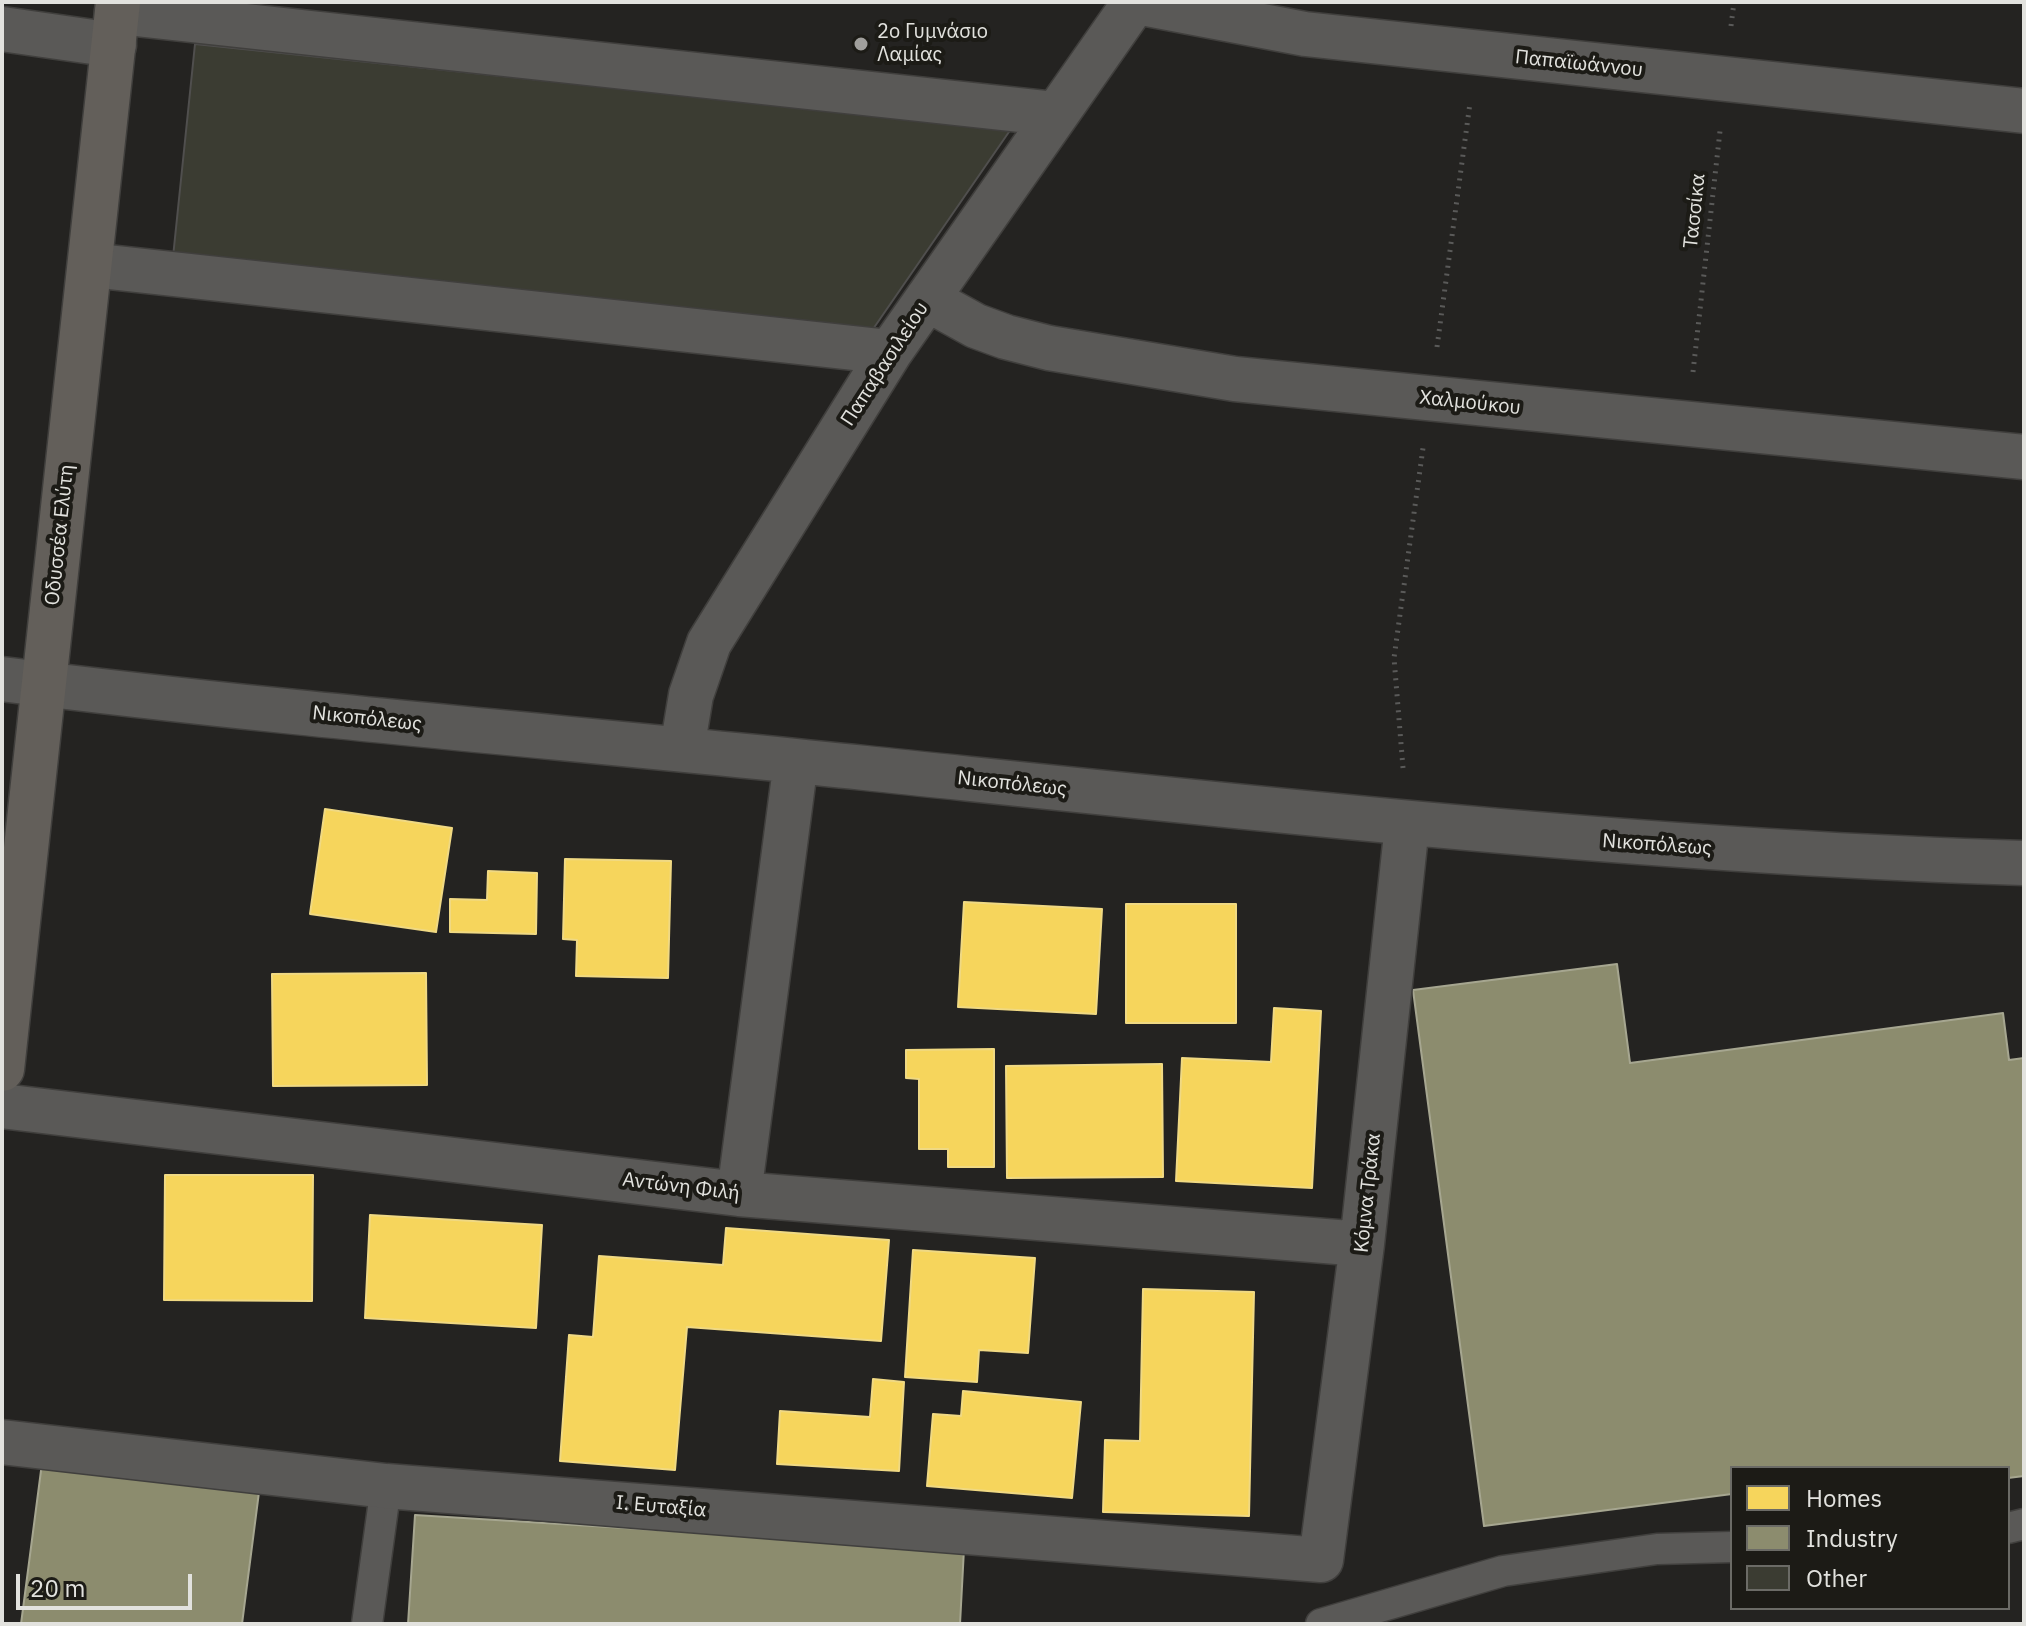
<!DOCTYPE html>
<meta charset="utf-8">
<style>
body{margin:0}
#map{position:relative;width:2026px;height:1626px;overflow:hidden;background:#242321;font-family:"IBM Plex Sans",sans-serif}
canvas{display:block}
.frame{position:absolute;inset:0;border:4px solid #e2e2de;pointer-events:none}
.legend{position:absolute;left:1730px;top:1466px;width:280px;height:144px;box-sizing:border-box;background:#1c1b16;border:2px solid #6b6b66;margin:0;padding:10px 14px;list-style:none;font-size:24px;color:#e2e2de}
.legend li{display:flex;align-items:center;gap:16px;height:40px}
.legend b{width:40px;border:2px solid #6b6b66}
.scale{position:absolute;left:16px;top:1574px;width:176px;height:36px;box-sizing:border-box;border:4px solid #e2e2de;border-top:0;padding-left:10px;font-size:24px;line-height:28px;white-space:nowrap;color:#e2e2de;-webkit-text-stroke:6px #1c1b16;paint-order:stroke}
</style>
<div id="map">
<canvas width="2026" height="1626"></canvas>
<div class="frame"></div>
<ul class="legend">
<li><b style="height:22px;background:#f6d55c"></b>Homes</li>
<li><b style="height:22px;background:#8c8c6e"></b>Industry</li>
<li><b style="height:22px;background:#3b3c32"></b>Other</li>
</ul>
<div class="scale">20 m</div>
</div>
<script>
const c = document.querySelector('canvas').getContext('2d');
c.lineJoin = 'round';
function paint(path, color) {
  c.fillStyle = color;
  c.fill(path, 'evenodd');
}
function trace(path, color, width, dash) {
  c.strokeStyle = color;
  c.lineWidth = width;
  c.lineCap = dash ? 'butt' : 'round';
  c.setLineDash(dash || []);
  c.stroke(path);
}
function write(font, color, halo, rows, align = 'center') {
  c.font = font + ' "IBM Plex Sans",sans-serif';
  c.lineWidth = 8;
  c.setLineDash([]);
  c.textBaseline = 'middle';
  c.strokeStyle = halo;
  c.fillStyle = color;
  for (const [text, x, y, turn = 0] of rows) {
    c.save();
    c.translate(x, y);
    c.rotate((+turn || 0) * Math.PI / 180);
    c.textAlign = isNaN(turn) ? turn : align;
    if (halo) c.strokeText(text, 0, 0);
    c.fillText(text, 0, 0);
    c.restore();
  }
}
const homes = new Path2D(`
 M325 809 452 828 436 932 310 914Z
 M565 859 671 861 668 978 576 976 577 940 563 939Z
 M488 871 537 873 536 934 450 932V899L487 900Z
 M964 902 1102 909 1096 1014 958 1007Z
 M1126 904H1236V1023H1126Z
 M426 973 427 1085 273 1086 272 974Z
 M1274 1008 1321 1011 1312 1188 1176 1181 1182 1058 1271 1062Z
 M994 1049V1167H948V1149H919V1079L906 1078V1050Z
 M1162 1064 1163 1177 1007 1178 1006 1066Z
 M165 1175H313L312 1301 164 1300Z
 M370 1215 542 1225 536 1328 365 1318Z
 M726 1228 889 1240 881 1341 687 1327 675 1470 560 1461 569 1335 593 1337 599 1256 723 1265Z
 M913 1250 1035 1258 1028 1353 979 1350 977 1382 905 1377Z
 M1143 1289 1254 1292 1249 1516 1103 1512 1105 1440 1140 1441Z
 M873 1379 904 1382 899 1471 777 1464 780 1411 870 1417Z
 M963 1391 1081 1402 1072 1498 927 1486 933 1414 961 1416Z`);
const industry = new Path2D(`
 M1617 964 1630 1063 2003 1013 2009 1060 2024 1058V1476L2008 1478V1468H1732V1494L1484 1526 1413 990Z
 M42 1463 259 1492 242 1624H21Z
 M415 1515 964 1549 960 1624H408Z`);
const building = new Path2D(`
 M195 44 1011 129 871 332 173 257Z`);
const path = new Path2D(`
 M1731 26 1734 2
 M1437 347 1470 103
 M1693 372 1720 131
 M1403 768 1394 658 1423 448`);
const lane = new Path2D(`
 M2008 1528 2024 1524
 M367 1624 386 1486
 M1321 1624 1503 1571 1657 1549 1732 1547`);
const street = new Path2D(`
 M1136 2 1305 34 2024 111
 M117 12 1056 114
 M2 29 114 45
 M90 265 890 352
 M927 299 976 326 1006 337 1049 348 1235 379 2024 457
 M2 679C289 715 577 738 865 768 1251 808 1636 851 2024 863
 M682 749 691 695 709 643 890 352 1135 2
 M2 1106 739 1194 1362 1244
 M739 1194 796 761
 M2 1442 386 1486 1321 1560 1362 1244 1407 825`);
const secondary = new Path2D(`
 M2 1069 118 2`);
const markers = [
 [861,44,8,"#a09f9c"]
];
const poiNames = [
 ["2ο Γυμνάσιο",877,32],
 ["Λαμίας",877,55]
];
const streetNames = [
 ["Παπαϊωάννου",1579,64,6],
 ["Τασσίκα",1695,211,-84],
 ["Παπαβασιλείου",885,364,-57],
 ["Χαλμούκου",1470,403,6],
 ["Οδυσσέα Ελύτη",60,535,-84],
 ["Νικοπόλεως",367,719,6],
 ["Νικοπόλεως",1012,784,6],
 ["Νικοπόλεως",1657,845,4],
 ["Αντώνη Φιλή",681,1187,7],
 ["Κόμνα Τράκα",1368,1193,-84],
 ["Ι. Ευταξία",661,1507,5]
];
paint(homes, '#f6d55c');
trace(homes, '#f0d983', 2);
paint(industry, '#8c8c6e');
trace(industry, '#a6a690', 2);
paint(building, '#3b3c32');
trace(building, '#504f4e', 2);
trace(lane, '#403f3d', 33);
trace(street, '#403f3d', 47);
trace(secondary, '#403f3d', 47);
trace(path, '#5a5a59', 5, [2, 6]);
trace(lane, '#5a5957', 30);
trace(street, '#5a5957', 44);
trace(secondary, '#635f5a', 44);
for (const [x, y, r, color] of markers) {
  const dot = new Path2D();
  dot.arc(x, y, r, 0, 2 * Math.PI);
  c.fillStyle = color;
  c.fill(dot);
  trace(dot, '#1c1b16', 3);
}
write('20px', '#e2e2de', '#1c1b16', poiNames, 'left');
write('20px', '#e2e2de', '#1c1b16', streetNames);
</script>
